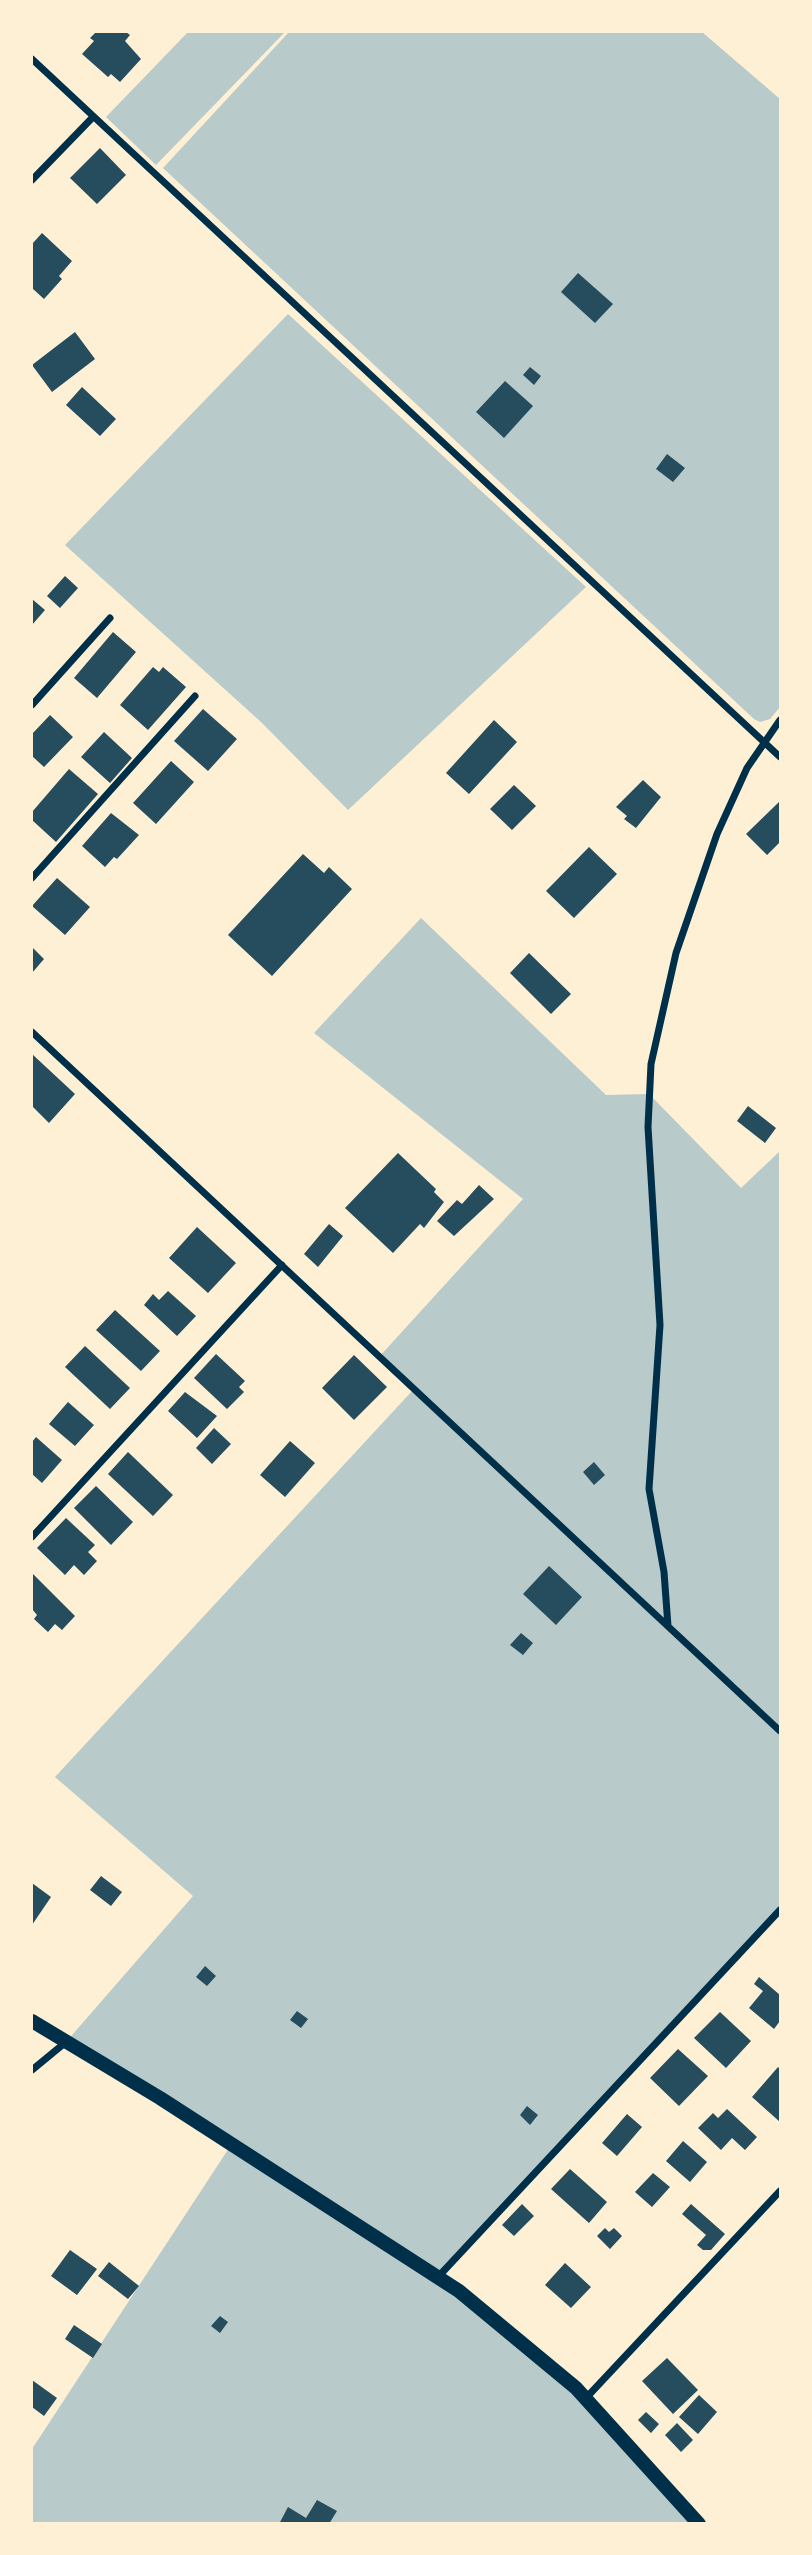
<!DOCTYPE html>
<style>
body{margin:0}
#map{position:relative;width:812px;height:2555px;overflow:hidden;background:#fdf0d5;font-family:"Work Sans",sans-serif}
canvas{display:block}
.frame{position:absolute;inset:0;border:33px solid #fdf0d5;pointer-events:none}
</style>
<div id="map">
<canvas width="812" height="2555"></canvas>
<div class="frame"></div>
</div>
<script>
const c = document.querySelector('canvas').getContext('2d');
c.lineJoin = 'round';
function paint(path, color) {
  c.fillStyle = color;
  c.fill(path, 'evenodd');
}
function trace(path, color, width, dash) {
  c.strokeStyle = color;
  c.lineWidth = width;
  c.lineCap = dash ? 'butt' : 'round';
  c.setLineDash(dash || []);
  c.stroke(path);
}
const green = new Path2D(`
 M188 32H285L156 165 106 117Z
 M289 32H702L780 99V707L770 719 760 722 754 719 163 168Z
 M288 314 586 587 348 810 261 722 65 545Z
 M421 918 606 1095 649 1094 741 1188 780 1151V1910L438 2276 544 2359 699 2523 32 2524V2449L231 2145 66 2042 193 1896 55 1777 413 1390 379 1357 523 1199 314 1033Z`);
const building = new Path2D(`
 M96 32H126L130 35 125 41 141 59 120 82 111 74 108 77 82 54 94 41 90 38Z
 M100 148 126 175 97 204 70 178Z
 M42 233 72 261 59 276 62 279 44 299 32 288V244Z
 M578 273 613 304 595 323 561 292Z
 M75 332 95 359 52 392 32 365Z
 M530 367 541 376 534 385 523 375Z
 M505 381 533 406 504 438 476 412Z
 M82 387 116 419 100 436 66 405Z
 M667 454 685 468 673 482 656 469Z
 M65 576 78 588 60 608 47 596Z
 M32 599 45 610 32 625Z
 M113 632 136 652 97 698 74 678Z
 M153 667 159 672 163 667 186 687 148 730 120 705Z
 M203 709 237 739 208 771 174 741Z
 M50 715 73 737 44 767 32 756V734Z
 M494 720 517 742 469 794 446 773Z
 M104 732 132 758 110 783 81 757Z
 M171 761 194 782 156 824 133 803Z
 M69 769 98 794 56 842 32 820V812Z
 M643 780 661 797 636 828 624 819 627 816 616 807Z
 M514 785 536 806 512 830 490 809Z
 M780 801V842L767 855 746 834Z
 M111 813 139 835 117 859 114 857 105 867 82 846Z
 M589 847 617 874 574 918 546 891Z
 M303 854 324 873 329 867 352 889 272 976 228 935Z
 M57 878 90 907 65 935 32 906Z
 M32 947 44 959 32 973Z
 M529 953 571 994 551 1014 510 973Z
 M32 1054 75 1094 49 1123 32 1106Z
 M748 1106 776 1128 765 1143 737 1121Z
 M398 1153 436 1189 434 1192 444 1202 424 1228 420 1224 393 1253 345 1208Z
 M479 1185 494 1199 454 1236 437 1221 457 1200 462 1204Z
 M329 1224 343 1236 318 1267 304 1254Z
 M197 1227 236 1263 208 1293 169 1258Z
 M168 1291 196 1316 177 1336 144 1305 153 1294 159 1300Z
 M115 1310 160 1351 141 1371 96 1330Z
 M85 1346 130 1388 110 1409 65 1367Z
 M216 1354 245 1381 239 1387 244 1392 227 1409 194 1378Z
 M354 1355 387 1387 354 1420 322 1388Z
 M185 1392 217 1416 197 1438 168 1411Z
 M68 1402 94 1425 75 1446 49 1424Z
 M214 1428 231 1444 212 1464 196 1448Z
 M36 1437 62 1460 42 1483 32 1474V1442Z
 M290 1441 315 1463 285 1497 260 1475Z
 M128 1452 173 1495 153 1516 108 1474Z
 M594 1462 605 1475 594 1485 583 1472Z
 M96 1486 133 1522 111 1545 74 1508Z
 M66 1518 95 1545 88 1552 97 1561 84 1575 74 1565 65 1575 37 1548Z
 M549 1566 582 1597 556 1625 523 1594Z
 M32 1573 75 1616 62 1630 55 1624 48 1632 34 1619 37 1615 32 1609Z
 M521 1633 533 1643 523 1655 510 1645Z
 M101 1876 122 1892 111 1906 90 1890Z
 M32 1883 51 1897 32 1925Z
 M205 1966 216 1976 207 1986 196 1977Z
 M759 1977 780 1995V2021L774 2029 749 2008 763 1991 754 1984Z
 M297 2011 308 2019 301 2028 290 2020Z
 M720 2012 751 2041 726 2068 694 2038Z
 M678 2049 708 2076 679 2106 650 2078Z
 M778 2067 780 2069V2122L752 2097Z
 M527 2106 538 2115 530 2125 520 2115Z
 M727 2109 757 2137 745 2150 732 2138 721 2150 698 2128 713 2113 718 2118Z
 M627 2114 642 2127 617 2156 602 2143Z
 M683 2141 707 2162 690 2182 666 2161Z
 M570 2169 607 2202 589 2223 551 2189Z
 M653 2173 670 2187 652 2207 635 2192Z
 M522 2204 534 2216 514 2236 502 2225Z
 M691 2204 725 2234 711 2250H703L697 2245 706 2235 682 2214Z
 M605 2228 609 2232 614 2228 622 2236 610 2249 597 2236Z
 M70 2250 97 2269 77 2295 51 2276Z
 M109 2262 139 2286 128 2299 98 2276Z
 M565 2263 591 2287 571 2308 545 2285Z
 M220 2316 228 2322 220 2333 211 2326Z
 M74 2325 102 2344 93 2358 65 2339Z
 M667 2358 698 2390 673 2414 642 2381Z
 M32 2380 57 2398 44 2416 32 2407Z
 M699 2395 717 2412 698 2434 679 2417Z
 M646 2412 659 2424 651 2433 638 2420Z
 M677 2423 693 2440 681 2452 665 2435Z
 M317 2500 337 2511 329 2524H279L288 2507 306 2518Z`);
const minor = new Path2D(`
 M32 59 780 757
 M32 180 93 117
 M32 705 110 618
 M32 878 195 696
 M32 1032 780 1731
 M32 1537 282 1265
 M668 1626 664 1572 649 1489 660 1325 648 1127 651 1064 676 953 717 834 747 768 780 720
 M32 2070 66 2042
 M438 2277 780 1910
 M586 2398 780 2191`);
const secondary = new Path2D(`
 M32 2021 160 2098 459 2291 576 2388 699 2524`);
paint(green, '#b9caca');
paint(building, '#264d5e');
trace(minor, '#003049', 7);
trace(secondary, '#003049', 14);
</script>
